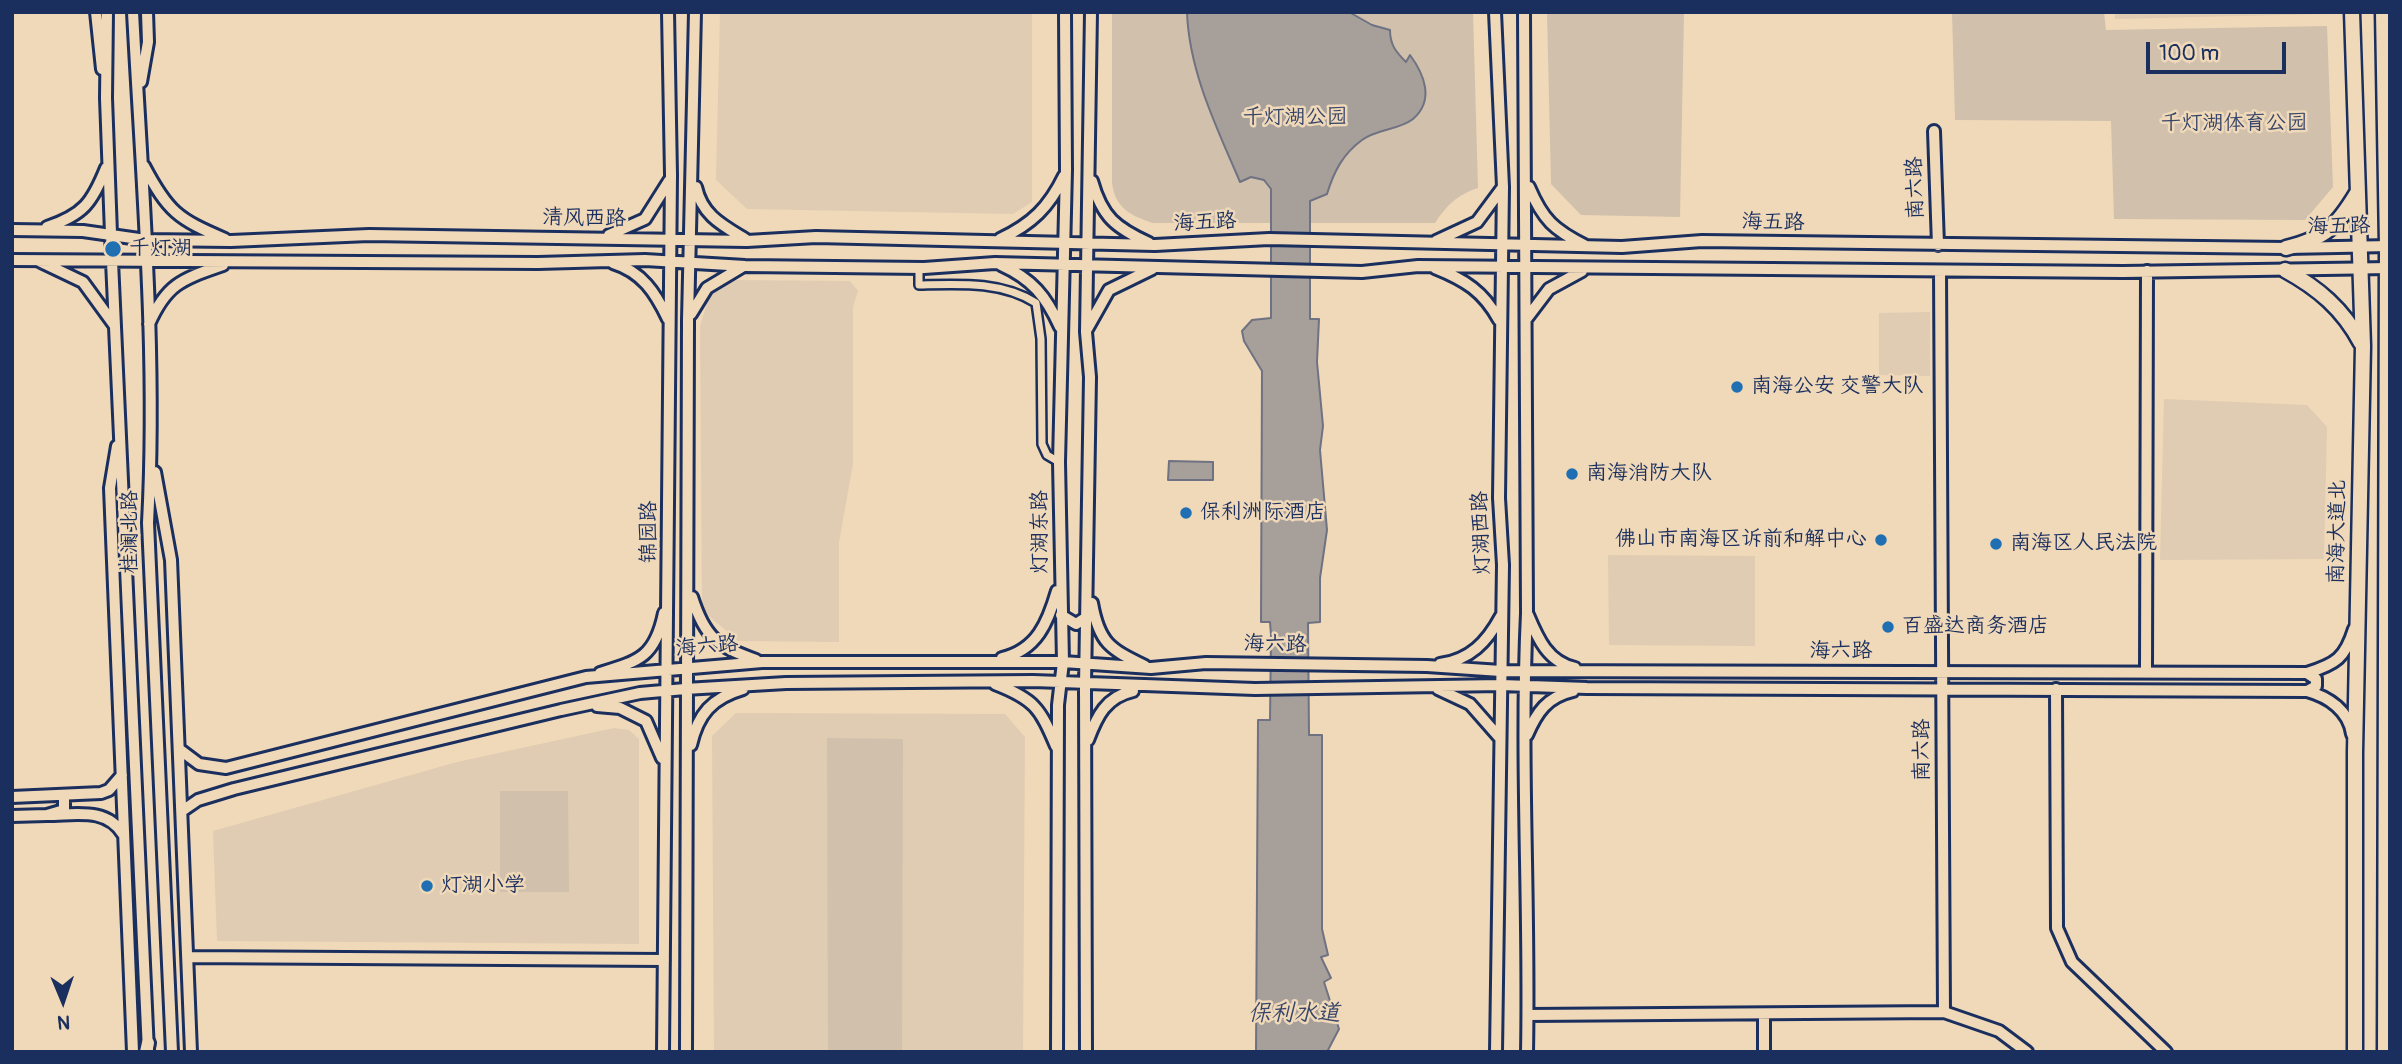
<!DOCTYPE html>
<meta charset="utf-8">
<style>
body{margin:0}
#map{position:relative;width:2402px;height:1064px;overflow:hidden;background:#f0d9b9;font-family:Pangolin,sans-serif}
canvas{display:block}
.frame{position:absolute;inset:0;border:14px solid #1b2f5e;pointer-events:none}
.north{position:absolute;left:28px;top:966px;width:70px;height:70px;-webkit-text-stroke:5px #f0d9b9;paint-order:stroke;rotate:178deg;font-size:19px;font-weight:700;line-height:28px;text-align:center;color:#1b2f5e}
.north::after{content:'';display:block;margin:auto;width:24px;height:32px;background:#1b2f5e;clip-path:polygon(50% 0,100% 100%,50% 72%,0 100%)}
.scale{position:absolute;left:2146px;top:42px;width:140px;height:32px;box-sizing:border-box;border:4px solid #1b2f5e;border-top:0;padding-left:9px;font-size:21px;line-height:24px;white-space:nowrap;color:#1b2f5e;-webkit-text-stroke:5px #f0d9b9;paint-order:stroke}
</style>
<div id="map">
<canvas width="2402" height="1064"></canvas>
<div class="frame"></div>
<div class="north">N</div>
<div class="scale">100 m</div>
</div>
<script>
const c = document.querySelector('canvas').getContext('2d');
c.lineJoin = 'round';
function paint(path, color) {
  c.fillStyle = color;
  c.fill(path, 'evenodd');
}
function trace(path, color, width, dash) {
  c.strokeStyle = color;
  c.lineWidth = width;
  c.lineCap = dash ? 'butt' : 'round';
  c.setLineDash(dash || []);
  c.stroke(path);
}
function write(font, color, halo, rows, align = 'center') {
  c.font = font + ' Pangolin,"LXGW WenKai TC",sans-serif';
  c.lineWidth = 5;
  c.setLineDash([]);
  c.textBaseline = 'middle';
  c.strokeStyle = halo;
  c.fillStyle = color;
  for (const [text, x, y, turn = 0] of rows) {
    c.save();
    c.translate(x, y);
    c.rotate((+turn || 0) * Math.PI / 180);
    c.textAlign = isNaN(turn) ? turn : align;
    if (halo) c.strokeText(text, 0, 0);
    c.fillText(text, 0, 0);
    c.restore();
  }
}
const built = new Path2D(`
 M720 12H1032V202L1013 214 747 209 716 180Z
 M2115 12H2326V14L2115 19Z
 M727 280 850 281 858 291 853 307V464L839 542V642L738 641 702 610 700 326 709 297Z
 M1930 312V376L1879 375V313Z
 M2164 399 2307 405 2327 427 2324 559 2160 560Z
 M1608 555 1755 556V646L1609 645Z
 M736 713 1005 714 1025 737 1023 1052H714L712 736Z
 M614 728 629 730 639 739V944L217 941 213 831 457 762Z`);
const green = new Path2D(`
 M1112 12H1473L1478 188C1457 195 1447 205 1435 223H1153C1131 216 1115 208 1112 183Z
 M1547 12H1684L1680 217 1581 215 1551 184Z
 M1952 12H2104L2106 30 2327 26 2333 187 2305 220 2114 219 2111 121 1955 120Z
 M827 738 903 739 902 1052H828Z
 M500 791H568L569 892H500Z`);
const water = new Path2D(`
 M1187 12H1349L1372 25 1390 30C1390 45 1396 52 1406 62L1410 55C1424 74 1435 100 1413 119 1399 130 1377 129 1362 140 1343 154 1334 171 1327 194L1310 201V319H1319L1317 362 1323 426 1320 450 1327 530 1320 578V622L1308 623 1309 735H1322V929L1328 955 1321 957 1331 978 1324 982 1339 1029 1327 1052H1256L1258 720H1270L1271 635 1270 622H1261L1262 371 1244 341 1242 331 1252 320 1271 318V189L1264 180 1251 177 1240 182C1217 128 1189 72 1187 12Z
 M1169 461 1213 462V480H1168Z`);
const street = new Path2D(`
 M919 268V285C959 284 1001 281 1036 303L1041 339 1042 444 1047 455 1059 462`);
const secondary = new Path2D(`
 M96 12 102 69
 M107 12 106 98 112 261 148 1051
 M133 12C142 182 157 353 148 523L172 1052
 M1495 12 1503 187 1499 498 1503 565 1496 1052
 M1524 12 1527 613C1520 759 1530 906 1527 1052
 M141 82 148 42 147 12
 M1934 131 1938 245
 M144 166C168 212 178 219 225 239
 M1092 181C1102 217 1116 228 1149 243
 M696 187C702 215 722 225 745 239
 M1529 187C1543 220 1554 230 1586 246
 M47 227C83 215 92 203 106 168
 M12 230 83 231 146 240 231 241 369 235 747 241 816 237 1155 245 1269 239 1622 247 1702 241 2286 248 2390 246
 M609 235 645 219 669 181
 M1000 239C1032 224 1049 207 1064 176
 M1436 241 1477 222 1503 187
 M12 260 538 263 645 260 745 266 924 268 995 263 1362 272 1418 266 2123 272 2390 268
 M39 261 83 282 115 326
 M613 263C642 272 655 292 668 319
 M1001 265C1032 279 1046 296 1060 327
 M1435 268C1465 280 1483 291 1499 320
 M1940 271 1944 1012
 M691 314 707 288 742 267
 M1527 318 1549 289 1582 271
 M149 324C167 283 183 279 223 265
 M1087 329 1109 290 1152 269
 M117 446 110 488 133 1052
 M155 472 171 560 191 1052
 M692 597C705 638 717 646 756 660
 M1092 603C1099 643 1110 649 1145 666
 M1061 615 1076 624 1087 617
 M1528 615C1538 639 1548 662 1575 668
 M1002 658C1037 650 1048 622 1057 591
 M1440 664C1470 660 1487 642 1501 616
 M2146 672 2147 271
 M600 673C639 661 655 657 664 613
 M2307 673 2316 679V686L2307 691
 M995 684C1034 699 1040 708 1056 746
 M1438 689 1470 704 1499 737
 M2056 689 2057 928 2072 962 2166 1052
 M597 706 620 708 646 721 662 758
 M1527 735C1537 712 1547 697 1573 691
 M1088 740C1097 716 1106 697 1133 691
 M691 745C698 714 712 698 743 689
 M179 749 199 764 226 768 586 677 762 662H1063L1151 668 1206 663 1427 666 1501 671 2307 673C2336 664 2345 658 2354 629
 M12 797 101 793 109 790 122 775
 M182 811 198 800 234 789 561 710 640 693 685 689 786 683 1033 681 1255 689 1501 685 1587 688 2307 691C2329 697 2349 711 2352 734
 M47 815C76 815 106 807 123 834
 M12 816 47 815 64 810V796
 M188 957 664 960
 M1764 1014V1052
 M1528 1015 1944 1012 1999 1031 2027 1052
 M663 1052 671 175 668 12
 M686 1052 688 320 695 12
 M1057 1052 1058 705 1063 662 1059 462 1066 170 1065 12
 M1086 1052 1085 685 1090 377 1086 332 1091 12`);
const primary = new Path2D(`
 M146 1052 148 1043`);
const highway = new Path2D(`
 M2352 12 2363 346 2355 752V1052
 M2383 12 2387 246 2385 1052
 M2286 248C2325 238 2336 228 2357 193
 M2285 270C2318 288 2343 309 2361 343`);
const markers = [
 [113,249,9,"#1f6fb2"],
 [1737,387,7,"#1f6fb2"],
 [1572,474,7,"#1f6fb2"],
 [1186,513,7,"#1f6fb2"],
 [1881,540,7,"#1f6fb2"],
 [1996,544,7,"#1f6fb2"],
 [1888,627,7,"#1f6fb2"],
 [427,886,7,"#1f6fb2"]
];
const parkNames = [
 ["千灯湖公园",1295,118],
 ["千灯湖体育公园",2234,124]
];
const streetNames = [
 ["南六路",1916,188,-92],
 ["清风西路",584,219,1],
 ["海五路",1205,223,-3],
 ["海五路",1773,223,1],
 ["海五路",2339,227,-1],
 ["桂澜北路",131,532,-90],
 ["锦园路",650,532,-90],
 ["灯湖东路",1041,532,-90],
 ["南海大道北",2338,532,-89],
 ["灯湖西路",1482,533,-92],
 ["海六路",1275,645,1],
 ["海六路",707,647,-5],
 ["海六路",1841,652],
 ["南六路",1923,750,-90]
];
const poiNames = [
 ["千灯湖",129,249],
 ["南海公安 交警大队",1751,387],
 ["南海消防大队",1586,474],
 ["保利洲际酒店",1200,513],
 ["佛山市南海区诉前和解中心",1867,540,"right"],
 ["南海区人民法院",2010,544],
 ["百盛达商务酒店",1902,627],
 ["灯湖小学",441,886]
];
const waterNames = [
 ["保利水道",1294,1014]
];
paint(built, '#e0ccb2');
paint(green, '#d1c0ac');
paint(water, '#a79f9a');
trace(water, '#6f7282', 2);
trace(street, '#1b2f5e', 12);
trace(secondary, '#1b2f5e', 16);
trace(primary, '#1b2f5e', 18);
trace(highway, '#1b2f5e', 19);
trace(street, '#f0d9b9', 7);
trace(secondary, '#f0d9b9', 10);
trace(primary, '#f0d9b9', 12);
trace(highway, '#f0d9b9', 14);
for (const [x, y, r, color] of markers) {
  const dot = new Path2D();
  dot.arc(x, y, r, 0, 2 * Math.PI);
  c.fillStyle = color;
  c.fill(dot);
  trace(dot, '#f0d9b9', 2.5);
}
write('21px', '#36456a', '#f0d9b9', parkNames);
write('21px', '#1b2f5e', '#f0d9b9', streetNames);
write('21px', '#1b2f5e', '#f0d9b9', poiNames, 'left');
write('italic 23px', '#37456a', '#f0d9b9', waterNames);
</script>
